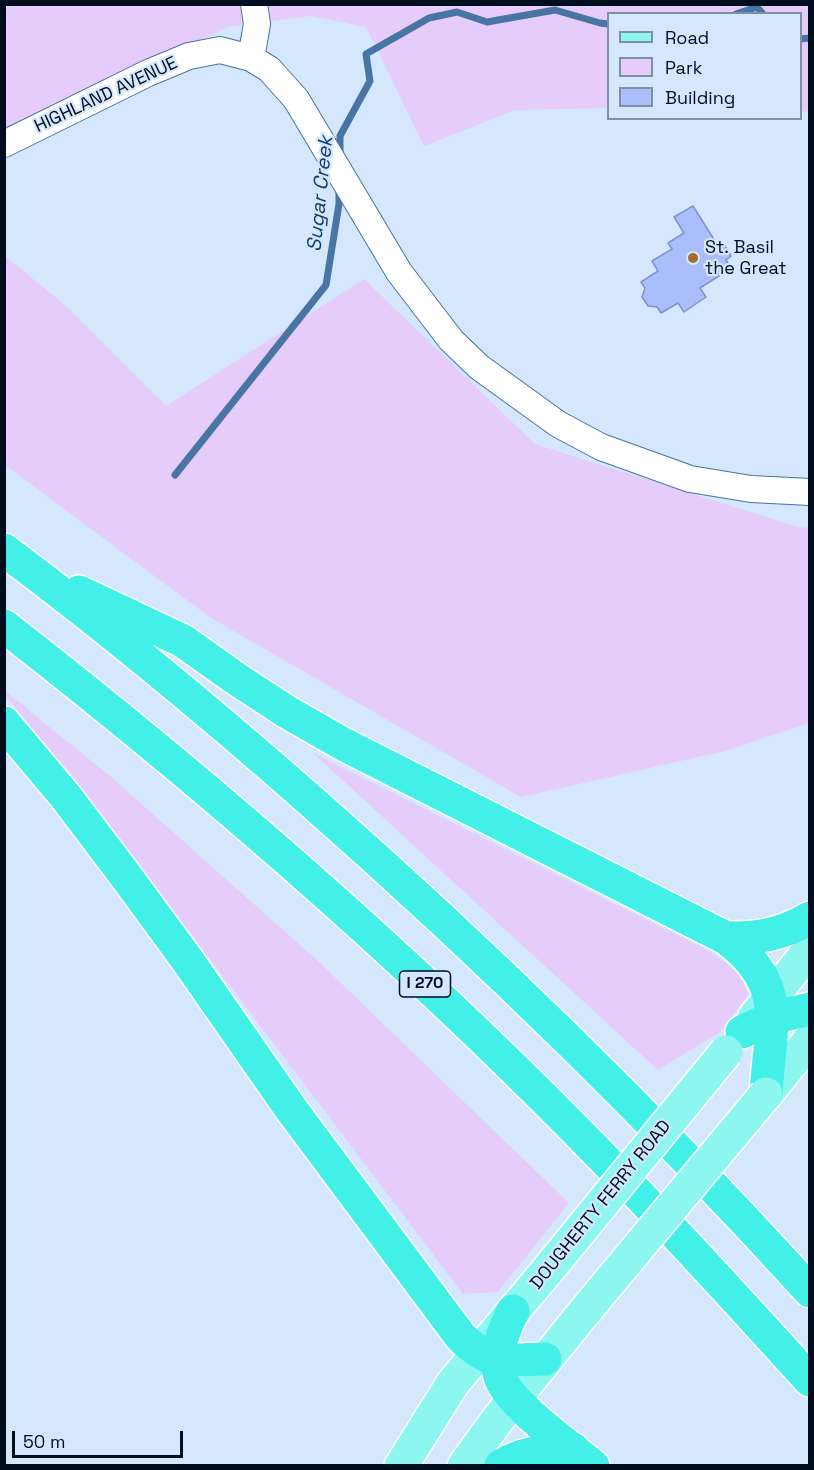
<!DOCTYPE html>
<style>
body{margin:0}
#map{position:relative;width:814px;height:1470px;overflow:hidden;background:#d4e7fd;font-family:"Space Grotesk",sans-serif}
canvas{display:block}
.frame{position:absolute;inset:0;border:6px solid #000d1f;pointer-events:none}
.legend{position:absolute;left:607px;top:12px;width:195px;height:108px;box-sizing:border-box;background:#d4e7fd;border:2px solid #7f90a4;margin:0;padding:8px 10px;list-style:none;font-size:18px;color:#000d1f}
.legend li{display:flex;align-items:center;gap:12px;height:30px}
.legend b{width:30px;border:2px solid #7f90a4}
.scale{position:absolute;left:12px;top:1431px;width:171px;height:27px;box-sizing:border-box;border:3px solid #000d1f;border-top:0;padding-left:8px;font-size:18px;line-height:21px;white-space:nowrap;color:#000d1f;-webkit-text-stroke:4px #d4e7fd;paint-order:stroke}
</style>
<div id="map">
<canvas width="814" height="1470"></canvas>
<div class="frame"></div>
<ul class="legend">
<li><b style="height:8px;background:#8ef6f1"></b>Road</li>
<li><b style="height:16px;background:#e6ccfb"></b>Park</li>
<li><b style="height:16px;background:#a9befb"></b>Building</li>
</ul>
<div class="scale">50 m</div>
</div>
<script>
const c = document.querySelector('canvas').getContext('2d');
c.lineJoin = 'round';
function paint(path, color) {
  c.fillStyle = color;
  c.fill(path, 'evenodd');
}
function trace(path, color, width, dash) {
  c.strokeStyle = color;
  c.lineWidth = width;
  c.lineCap = dash ? 'butt' : 'round';
  c.setLineDash(dash || []);
  c.stroke(path);
}
function write(font, color, halo, rows, align = 'center') {
  c.font = font + ' "Space Grotesk",sans-serif';
  c.lineWidth = 4.5;
  c.setLineDash([]);
  c.textBaseline = 'middle';
  c.strokeStyle = halo;
  c.fillStyle = color;
  for (const [text, x, y, turn = 0] of rows) {
    c.save();
    c.translate(x, y);
    c.rotate((+turn || 0) * Math.PI / 180);
    c.textAlign = isNaN(turn) ? turn : align;
    if (halo) c.strokeText(text, 0, 0);
    c.fillText(text, 0, 0);
    c.restore();
  }
}
const green = new Path2D(`
 M4 5H809V112L801 111 800 14H608V108L515 110 424 146 366 27 310 16 227 27 5 142Z
 M5 256 64 304 166 406 364 279 535 444 801 528 809 527V723L725 751 521 797 211 618 5 465Z
 M5 691 110 776 319 962 569 1203 498 1292 463 1294 77 783 5 695Z
 M313 753 709 951C728 965 742 972 748 995L720 1032 658 1070Z`);
const stream = new Path2D(`
 M736 14 757 7 763 14
 M800 39 810 38
 M340 154V136L370 81 366 54 429 18 457 12 487 22 555 10 600 23 608 24
 M175 475 326 285 339 204V189`);
const building = new Path2D(`
 M693 206 720 249 725 246 731 256 726 260 729 265 717 273 719 276 700 288 706 297 684 312 678 303 661 313 657 307 648 306 642 297 645 288 641 282 658 271 652 261 672 249 668 243 684 233 674 217Z`);
const minor = new Path2D(`
 M251 58 257 24 254 4
 M4 144 148 73 189 56 220 50 251 58 269 69 296 99 399 272 451 340 479 367 558 424 601 447 690 479 751 489 810 492`);
const major = new Path2D(`
 M754 1018 810 950
 M766 1094 810 1040
 M401 1466 453 1383 547 1271
 M464 1466 498 1419 586 1310`);
const highway = new Path2D(`
 M4 550C110 629 212 714 311 801 486 955 653 1118 810 1291
 M79 592 183 641 235 678 287 712 343 744 726 938C789 985 770 1025 766 1094
 M4 626C217 792 421 970 609 1164 678 1234 743 1307 810 1380
 M4 723 66 797 125 875 188 961 291 1109 461 1337C495 1369 503 1359 545 1359
 M726 938C757 939 783 934 810 918
 M742 1032 772 1018 810 1009
 M513 1311C504 1329 493 1356 500 1377 508 1403 570 1447 593 1466
 M501 1466C522 1452 548 1451 573 1449`);
const majorBridge = new Path2D(`
 M547 1271 726 1052
 M586 1310 766 1094`);
const markers = [
 [693,258,6,"#a26d26"]
];
const shields = [
 [425,984,51]
];
const shieldNames = [
 ["I 270",425,984]
];
const streetNames = [
 ["HIGHLAND AVENUE",106,95,-25],
 ["DOUGHERTY FERRY ROAD",601,1205,-51]
];
const poiNames = [
 ["St. Basil",705,248],
 ["the Great",705,269]
];
const waterNames = [
 ["Sugar Creek",321,194,-84]
];
paint(green, '#e6ccfb');
trace(stream, '#4875a3', 7);
paint(building, '#a9befb');
trace(building, '#8093ce', 1.5);
trace(minor, '#4574a3', 28);
trace(major, '#fff', 36);
trace(highway, '#fff', 36);
trace(minor, '#fff', 26);
trace(major, '#8ef6f1', 33);
trace(highway, '#42f0e8', 33);
trace(majorBridge, '#fff', 36, []);
trace(majorBridge, '#8ef6f1', 33);
for (const [x, y, r, color] of markers) {
  const dot = new Path2D();
  dot.arc(x, y, r, 0, 2 * Math.PI);
  c.fillStyle = color;
  c.fill(dot);
  trace(dot, '#d4e7fd', 2);
}
for (const [x, y, w] of shields) {
  const box = new Path2D();
  box.roundRect(x - w / 2, y - 13, w, 26, 4.5);
  c.fillStyle = '#d4e7fd';
  c.fill(box);
  trace(box, '#000d1f', 1.5);
}
write('bold 16px', '#000d1f', null, shieldNames);
write('18px', '#000d1f', '#d4e7fd', streetNames);
write('18px', '#000d1f', '#d4e7fd', poiNames, 'left');
write('italic 20px', '#113b62', '#d4e7fd', waterNames);
</script>
